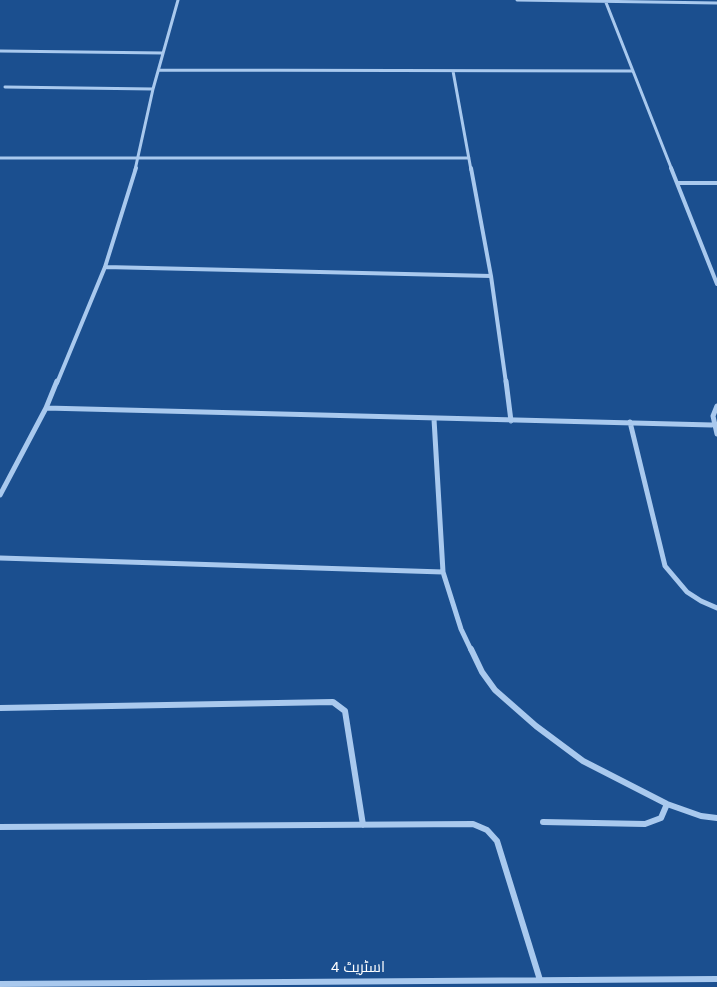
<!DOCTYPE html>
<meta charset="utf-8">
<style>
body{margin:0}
canvas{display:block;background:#1b4f8f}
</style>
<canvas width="717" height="987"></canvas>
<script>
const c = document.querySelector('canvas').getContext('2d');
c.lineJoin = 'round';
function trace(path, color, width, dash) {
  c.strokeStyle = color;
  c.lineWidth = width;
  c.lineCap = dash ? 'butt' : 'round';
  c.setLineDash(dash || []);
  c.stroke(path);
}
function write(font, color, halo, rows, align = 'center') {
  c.font = font + ' Helvetica,Cairo,sans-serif';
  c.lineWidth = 4;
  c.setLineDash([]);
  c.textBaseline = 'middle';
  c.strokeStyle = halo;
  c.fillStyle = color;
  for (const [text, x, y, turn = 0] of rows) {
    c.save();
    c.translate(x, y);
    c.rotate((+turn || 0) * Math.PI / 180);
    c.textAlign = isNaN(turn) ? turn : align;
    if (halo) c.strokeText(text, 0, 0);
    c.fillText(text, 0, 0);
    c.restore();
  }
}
const minorFar3 = new Path2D(`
 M517 0 717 3
 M605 0 672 170
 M0 51 163 53
 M159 70 633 71
 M453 71 471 170
 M5 87 153 89
 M0 158H469
 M135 170 153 89 178 0`);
const minorFar2 = new Path2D(`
 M471 168 491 276 506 383
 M671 168 717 284
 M677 183H717
 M105 267 491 276
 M57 383 105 267 136 168`);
const minorFar1 = new Path2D(`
 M506 381 511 421
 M717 406 713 416 717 434
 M46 408 712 425
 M434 419 443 572 461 629 471 650
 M630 422 665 566 687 592 701 601 717 608
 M0 495 46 408 57 381
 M0 558 443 572`);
const minor = new Path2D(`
 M471 649 482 672 495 690 536 726 583 761 667 804 701 816 717 818
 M0 708 333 702 345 711 363 825
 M543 822 645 824 661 818 667 804
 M0 827 473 824 487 830 497 841 540 980
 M0 984 717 979`);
const nearStreetnames = [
 ["اسٹریٹ 4",358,968]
];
trace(minorFar3, '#a9c9ee', 3);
trace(minorFar2, '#a9c9ee', 4);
trace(minorFar1, '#a9c9ee', 5);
trace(minor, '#a9c9ee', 6);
write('15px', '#fff', '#1b4f8f', nearStreetnames);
</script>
